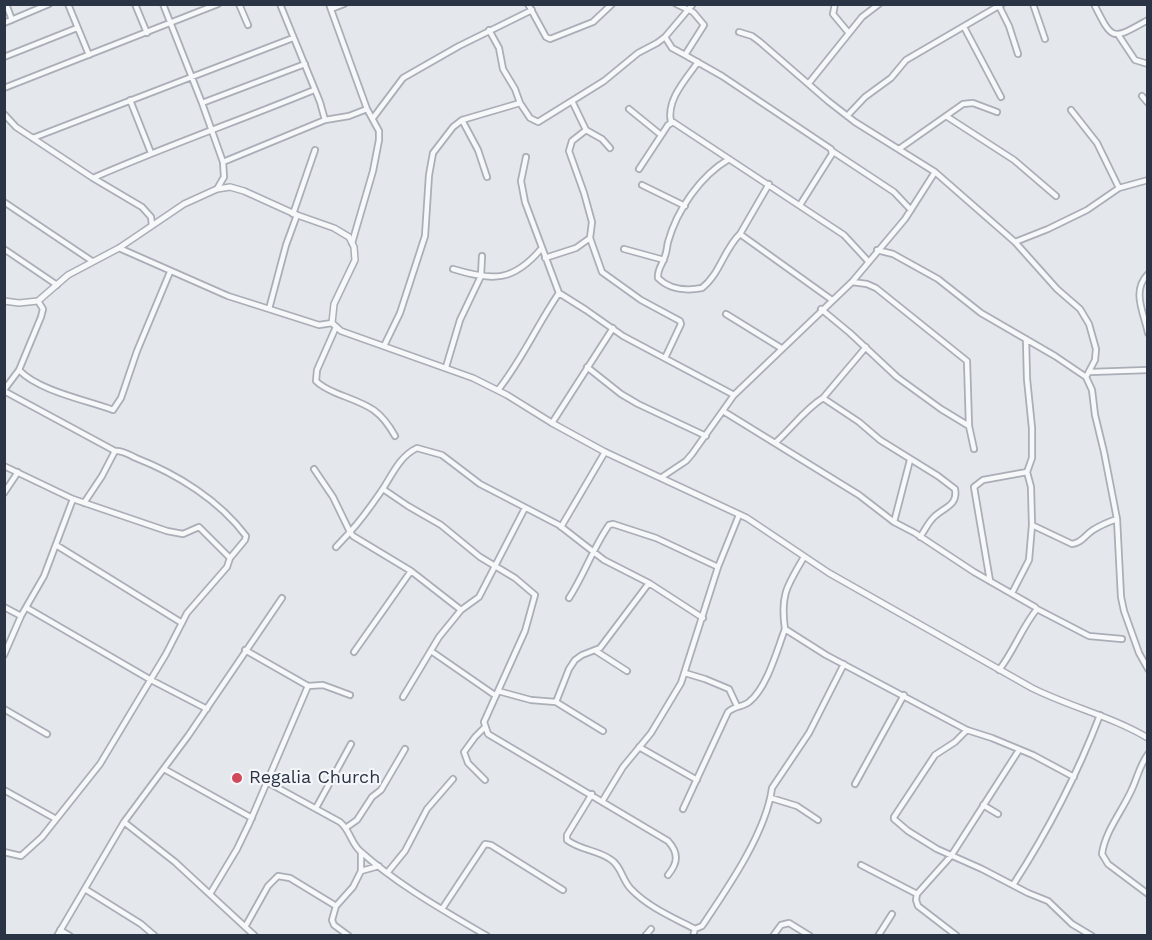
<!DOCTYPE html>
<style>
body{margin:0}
#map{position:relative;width:1152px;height:940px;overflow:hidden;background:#e4e7ec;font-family:"Work Sans",sans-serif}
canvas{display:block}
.frame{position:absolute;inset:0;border:6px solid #2b3445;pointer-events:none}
</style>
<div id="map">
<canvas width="1152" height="940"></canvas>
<div class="frame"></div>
</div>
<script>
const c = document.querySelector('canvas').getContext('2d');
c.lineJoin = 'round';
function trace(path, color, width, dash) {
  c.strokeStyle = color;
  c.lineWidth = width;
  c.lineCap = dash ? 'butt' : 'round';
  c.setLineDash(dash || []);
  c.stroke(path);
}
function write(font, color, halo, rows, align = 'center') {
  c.font = font + ' "Work Sans",sans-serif';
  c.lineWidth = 4.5;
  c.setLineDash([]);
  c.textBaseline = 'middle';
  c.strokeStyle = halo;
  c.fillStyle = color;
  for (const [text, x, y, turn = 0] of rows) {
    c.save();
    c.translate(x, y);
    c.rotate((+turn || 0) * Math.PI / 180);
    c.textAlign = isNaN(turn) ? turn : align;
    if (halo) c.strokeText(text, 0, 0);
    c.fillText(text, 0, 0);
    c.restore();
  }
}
const minor = new Path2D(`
 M6 4 12 20
 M68 4 89 55
 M135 4 147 33
 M163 4 202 103 223 162 224 177 217 189
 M239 4 248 25
 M280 4 320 102 325 120
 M329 4 367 109 379 131V140L373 171 352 243
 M528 4 546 37 550 39 593 22 612 4
 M676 4 693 12 704 25 685 55 722 76 831 149 832 154 800 205
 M835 4 833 14 848 32
 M1033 4 1045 39
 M1094 4C1113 42 1112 40 1148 20
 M999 6 1009 26 1018 54
 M331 9 344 4
 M4 23 49 4
 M964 27 1001 97
 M489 30 499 48 503 69 515 89 520 103 530 118 538 122 604 81 638 53 657 43 665 37 693 4
 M739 32 752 36 760 42 828 101 855 122 935 172 1015 242 1057 289 1080 309 1089 324 1096 349 1095 360 1086 377
 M1119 36 1135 60 1148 64
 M665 37 672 48 685 55
 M4 57 77 28
 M809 83 862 17 879 4
 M4 88 218 4
 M1142 96 1148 103
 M130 100 151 153
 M572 101 586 130 602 139 610 148
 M202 103 305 64
 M629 109 661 135
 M1071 110 1097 143 1119 188
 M4 114 16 127 93 178 142 207 151 217 152 225
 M847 116 865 97 891 78 906 60 1002 4
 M946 116 1014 160 1056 196
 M373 118 403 78 459 46 532 10
 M462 120 478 150 487 177
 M671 122C666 100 686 79 698 62
 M33 138 293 38
 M899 149 963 104 973 103 997 112
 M832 151 894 192 911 210
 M526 157 521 181 525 202 559 293 586 310 623 336 734 395
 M729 159C700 176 677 210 668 242 667 246 667 251 665 256 663 264 657 269 658 278 670 290 686 291 702 288 720 274 724 249 740 234L832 300
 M223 162 325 120 349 116 367 109
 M639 169 668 125 673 122 844 235 868 261
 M93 178C166 146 241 120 314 90
 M642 185 685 206
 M4 202 92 261
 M293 214 315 150
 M740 234 769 184
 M590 238 602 272 641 300 680 321 681 324 665 358
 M1015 242 1048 229 1087 210 1119 188 1148 180
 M119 248 228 296 269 309 286 245 297 215
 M4 249 57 285
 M624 249 664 260
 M877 250 893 254 938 279 981 313 1055 356 1086 377 1092 390 1095 415 1104 452 1117 519 1121 597 1124 611 1139 653 1148 669
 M545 258 576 248 590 238 592 222 584 193 569 151 572 141 586 130
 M453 269C493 281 513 282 541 249
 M1148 274C1131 291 1144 313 1148 333
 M852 282 867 284 876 288 967 361 969 426 974 449
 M269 309 319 325 332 323
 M821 309 850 333 897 377 941 409 969 426
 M726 314 781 348
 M336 327 317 370 316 381C322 387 329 390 336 393 366 405 379 407 395 436
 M1026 339 1027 379 1032 428V458L1027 472 1031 487 1032 525 1072 544C1082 543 1085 535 1093 530 1101 525 1108 522 1117 519
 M384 346 400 313 425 236 429 175 433 153 453 127 462 120 520 103
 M446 367 460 320 481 276 482 256
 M587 367 621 394 638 404 706 436
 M19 370C39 391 86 400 113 410L121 398 137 351 170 272
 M1090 372 1148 370
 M4 390 19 370 41 317 43 309 38 301
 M498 390C522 360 537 325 559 293
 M4 391 115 451C123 450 129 455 136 458 177 474 219 500 246 536L245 540 230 558 227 567 187 613 166 654 100 764 42 837 21 856 4 852
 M823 398 866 347
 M723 411 859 495 894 522 915 533 974 572 1035 607 1037 609C1022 627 1014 651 999 670
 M552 423 613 328
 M775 443C792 428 804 410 823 398L859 422 880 440 938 476 955 489C958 505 945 507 935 516 929 521 925 530 920 537
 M4 466 73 499 167 531 183 534 199 527 230 558
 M314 469 333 497 350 532 336 547
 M662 477 686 461 692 454 734 395 852 282 905 219 935 172
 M383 489 408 506 441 525 480 557 515 578 535 595 525 631 484 722 488 734 668 841C679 853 678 863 668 875
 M4 493 18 472
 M84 503 102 476 115 451
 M894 522 910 460
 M561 527 605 452
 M56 545 182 623
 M804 557C787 586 780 595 785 629L826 655 967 730 992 738 1033 755 1074 777
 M990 581 974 487 983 480 1027 472
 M1012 593 1029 560 1032 525
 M569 598C584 575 593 548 609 525L613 524 656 538 718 567
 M4 607 21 616
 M27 608 151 680 207 709
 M1037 609 1089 636 1122 639
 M461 610 411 571 353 536 350 532C361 520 371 506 380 493 391 478 398 457 417 448L442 455 480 484 559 525 604 560 649 583 703 618
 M245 650 308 686 323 685 350 695
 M431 651 496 696
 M596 651 627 671
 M354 652 411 571
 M4 655 21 616 44 576 73 499
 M685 673 705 679 729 689 737 706
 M498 691 531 700 556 702 569 669 575 660 582 655 600 648 649 583
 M403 697 439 637 461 610 479 597 525 508
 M556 702 603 731
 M4 709 47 734
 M484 728 475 737 464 752 468 763 485 780
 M967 730 955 742 935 755 894 817V819L908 831 937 849 982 869 1028 893 1048 901 1072 924 1092 936
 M639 747 697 780
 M1148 754C1139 767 1138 776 1132 789 1123 810 1105 831 1102 854L1108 864 1148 894
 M164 769 252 818
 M267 782 340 822C350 830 351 843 360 851 398 885 443 910 487 936
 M855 784 904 695
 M4 790 56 819
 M592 794 567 835V840C580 850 597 850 610 859 621 865 622 880 631 889 648 907 674 918 695 929
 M771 798 797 806 818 820
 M603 800 623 767 651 733 681 683 718 567 739 515
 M983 805 998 814
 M316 808 351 744
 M683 809 728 712C734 706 743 707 749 702 767 688 777 650 785 629
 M124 822 175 862 255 936
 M347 827 357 820 372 797 381 790 405 749
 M861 865 917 894
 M361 871 379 866
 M387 873 405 851 427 809 453 779
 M1013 885C1048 831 1077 775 1100 715
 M85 889 141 924 155 936
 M210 894 237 849 249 824 308 686
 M442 909 485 844 491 845 563 890
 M245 927 268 886 278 876 290 878 336 906
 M60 930 70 936
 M57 936 124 822 188 736 282 598
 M349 936 334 925 332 920 336 906 353 887 361 871V853
 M645 936 651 929
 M693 936 695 929 702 926C727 889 766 833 772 788L809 733 844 664
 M773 936 781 925 789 923 810 936
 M878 936 892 914
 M957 936 918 906 916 900 917 894 951 856 1019 750`);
const tertiary = new Path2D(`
 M4 301 19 303 38 301 68 275 119 248 184 204 217 189 230 187 244 191 297 215 334 228 349 237 354 247 355 260 334 304 332 323 341 331 473 378 507 395 552 423 605 452 747 518 829 573 1032 688C1070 707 1111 716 1148 738`);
const markers = [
 [237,778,6,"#d1495b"]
];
const poiNames = [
 ["Regalia Church",249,778]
];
trace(minor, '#a9aeb7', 8);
trace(tertiary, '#a9aeb7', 8);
trace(minor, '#f7f8fa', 4.5);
trace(tertiary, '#f7f8fa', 5);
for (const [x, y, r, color] of markers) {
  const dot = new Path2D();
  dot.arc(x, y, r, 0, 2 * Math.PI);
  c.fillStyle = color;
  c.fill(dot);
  trace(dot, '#f4f6f9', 2);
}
write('18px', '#2b3445', '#f4f6f9', poiNames, 'left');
</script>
